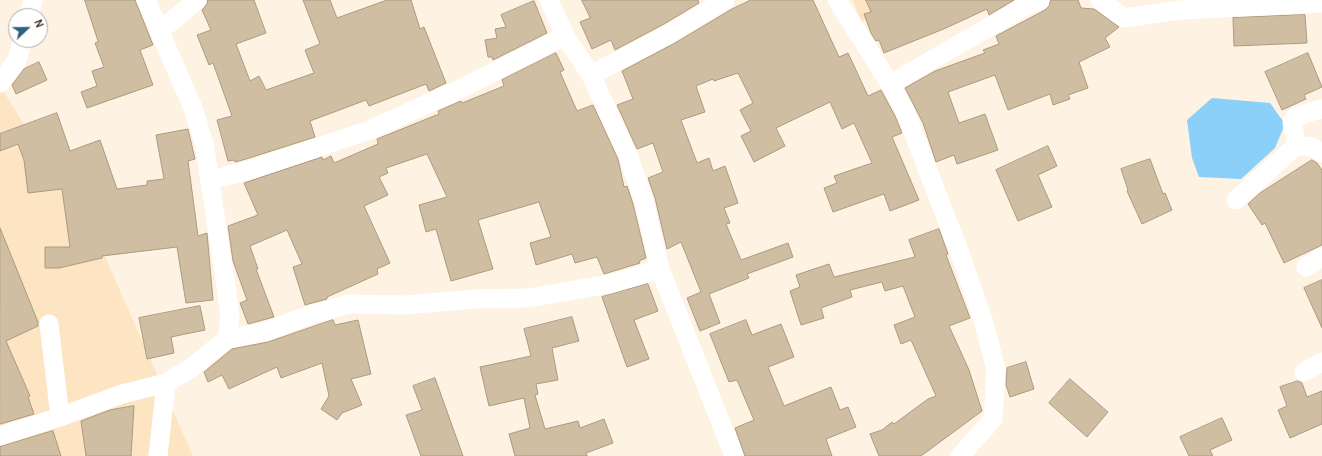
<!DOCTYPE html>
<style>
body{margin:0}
#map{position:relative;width:1322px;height:456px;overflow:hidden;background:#fef2e2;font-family:Karla,sans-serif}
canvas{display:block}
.north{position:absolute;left:8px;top:8px;width:40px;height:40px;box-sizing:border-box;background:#fff;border:1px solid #afaca8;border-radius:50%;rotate:68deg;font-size:11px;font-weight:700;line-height:16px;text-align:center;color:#372f25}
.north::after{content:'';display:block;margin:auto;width:14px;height:18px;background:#2d617e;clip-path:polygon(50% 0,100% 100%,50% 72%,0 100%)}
</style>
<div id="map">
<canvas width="1322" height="456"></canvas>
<div class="north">N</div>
</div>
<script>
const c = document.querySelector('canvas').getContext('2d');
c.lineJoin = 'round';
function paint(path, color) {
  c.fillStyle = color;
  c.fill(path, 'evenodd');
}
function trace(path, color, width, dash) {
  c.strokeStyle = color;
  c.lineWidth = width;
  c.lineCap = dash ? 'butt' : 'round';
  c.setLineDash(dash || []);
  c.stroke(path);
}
const built = new Path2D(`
 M853 0H904L861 22Z
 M0 86 99 243 193 456H0Z`);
const water = new Path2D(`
 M1212 98 1270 103 1285 124 1275 148 1241 179 1199 177 1192 158 1187 120Z`);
const building = new Path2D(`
 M85 0H135L153 45 140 50 153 85 87 108 81 92 97 86 92 71 104 67 95 43 98 42Z
 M208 0H254L266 33 236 44 250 81 259 76 266 90 314 73 305 50 320 44 303 0H330L337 18 387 0H411L420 29 424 27 446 83 429 91 426 84 369 106 366 100 310 121 315 137 246 159 235 162 234 160 228 161 217 120 232 116 213 63 209 65 197 35 211 30 202 10 207 4Z
 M582 0H698L699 3 664 24 615 50 611 40 592 49 580 22 590 18Z
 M751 0H813L839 57 848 53 868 96 881 90 895 116 902 133 892 137 919 200 890 211 884 194 833 212 824 188 837 183 834 176 872 163 854 123 842 129 830 102 776 128 785 146 754 162 741 136 751 131 740 110 753 103 738 73 714 81 713 79 696 86 705 112 681 120 697 163 709 158 713 171 725 166 738 203 724 208 730 223 726 224 741 260 788 243 793 257 747 274 749 278 709 294 720 323 700 331 687 298 701 292 681 242 667 249 655 198 648 178 663 172 653 143 637 149 617 105 633 99 622 71 675 43 732 9Z
 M866 0H1014L989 15 987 9 946 28 884 53 879 40 876 41 871 33 864 14 871 12Z
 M1051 0H1078L1081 8 1094 9 1119 27 1105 38 1110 47 1079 62 1088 88 1068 95 1070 99 1053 105 1050 94 1008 110 995 75 948 92 959 123 985 114 998 150 957 164 954 155 936 162 923 123 905 88 935 71 985 53 983 50 999 44 996 36 1045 10 1049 6Z
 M534 1 547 33 493 60 492 57H488L485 40 497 38 495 29 506 27 501 15Z
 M1305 15 1307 43 1234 46 1233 18Z
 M556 53 564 70 560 72 577 111 593 105 618 159 624 187 627 186 633 204 646 258 639 261 640 263 604 274 597 257 575 263 572 254 536 265 530 243 551 237 539 202 478 220 493 269 451 281 436 229 426 232 419 205 447 197 427 154 386 168 388 173 379 177 388 195 364 206 390 263 377 269 378 274 327 297V299L305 305 293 267 302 264 287 230 250 246 258 269H256L274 317 248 324 240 303 247 300 233 261 228 226 258 215 244 183 322 157 323 160 331 156 334 163 378 144 377 139 439 114 438 111 461 101 462 103 504 86 502 80Z
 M1308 53 1322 87 1304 95 1306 99 1282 110 1265 72Z
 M39 62 47 80 16 94 12 85 24 69Z
 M57 113 70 151 100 140 117 189 147 185V181L164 179 156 135 188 129 195 159 188 161 198 236 207 233 213 300 186 303 177 247 102 256V258L59 268H45V247H70L62 189 28 193 24 160 18 144 0 151V134Z
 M1048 146 1057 166 1038 175 1052 207 1018 221 996 170Z
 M1150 159 1163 194 1165 193 1172 210 1142 224 1127 191 1128 190 1121 169Z
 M1312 160 1317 163 1322 170V245L1284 263 1265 223 1262 225 1248 204 1260 193Z
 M0 228 38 322V326L6 341 30 396 28 397 34 414 0 424Z
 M939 229 948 254 946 255 970 318 949 326 969 370 982 411 921 456H879L870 434 882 430 892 422 894 424 928 399 936 396 911 340 901 344 894 325 915 317 903 286 885 291 882 282 850 290 852 297 821 308 824 318 801 325 790 291 800 287 796 275 829 264 834 277 915 257 909 240Z
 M1322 280V328L1304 288Z
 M648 284 658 311 634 320 649 359 627 367 602 297Z
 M200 306 205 330 171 337 174 353 147 359 139 318Z
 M572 317 579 341 552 348 558 380 536 384 538 394 535 395 545 429 578 421 580 428 604 419 613 443 586 453 587 456H515L509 434 530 428 524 398 489 406 480 367 531 356 524 329Z
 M333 320 335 325 358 320 371 374 351 379 362 405 342 413 337 420 321 409 329 396 322 363 281 378 277 367 229 389 222 375 208 382 204 372 232 349 268 342Z
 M746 320 752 335 781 324 794 357 768 367 784 406 831 387 840 410 848 407 856 427 826 439 832 456H745L735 428 754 420 737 380 729 382 710 334Z
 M1026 362 1034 389 1010 397 1006 385 1007 368Z
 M435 378 463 456H421L406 415 422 410 413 386Z
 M1070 379 1108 412 1087 437 1049 403Z
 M1298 381 1302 383 1307 397 1322 391V424L1290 438 1278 410 1287 406 1280 387Z
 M134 406 131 456H86L81 421 110 410Z
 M1222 418 1232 440 1210 450 1213 456H1189L1180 437Z
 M53 431 61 456H0V447Z`);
const street = new Path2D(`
 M837 0 890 84 905 111 962 259 983 320 996 369 993 419 960 456
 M1100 0 1124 18 1180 10 1322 3
 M29 16 33 0
 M160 31 197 0
 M591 75 669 34 725 0
 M0 83 17 60 23 40
 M890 84 1026 6 1040 0
 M1297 145 1312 147 1322 153
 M211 180 249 170 370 130 460 89 565 36 549 0
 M1236 200 1297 145 1292 123 1294 118 1313 111 1322 109
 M1306 267 1322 257
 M660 269 734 456
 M49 324 60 417
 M227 339 264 332 313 314 349 304 404 305 476 299 528 298 610 284 660 269 644 201 629 158 591 75 565 36
 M1304 372 1322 362
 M0 436 60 417 122 394 166 383 191 368 227 339 230 318 226 286 204 143 193 108 146 0
 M158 456 166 383`);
paint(built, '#fde5c3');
paint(water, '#8ad0f8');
paint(building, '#d0bea3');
trace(building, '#ac9a80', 1);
trace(street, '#fff', 19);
</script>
